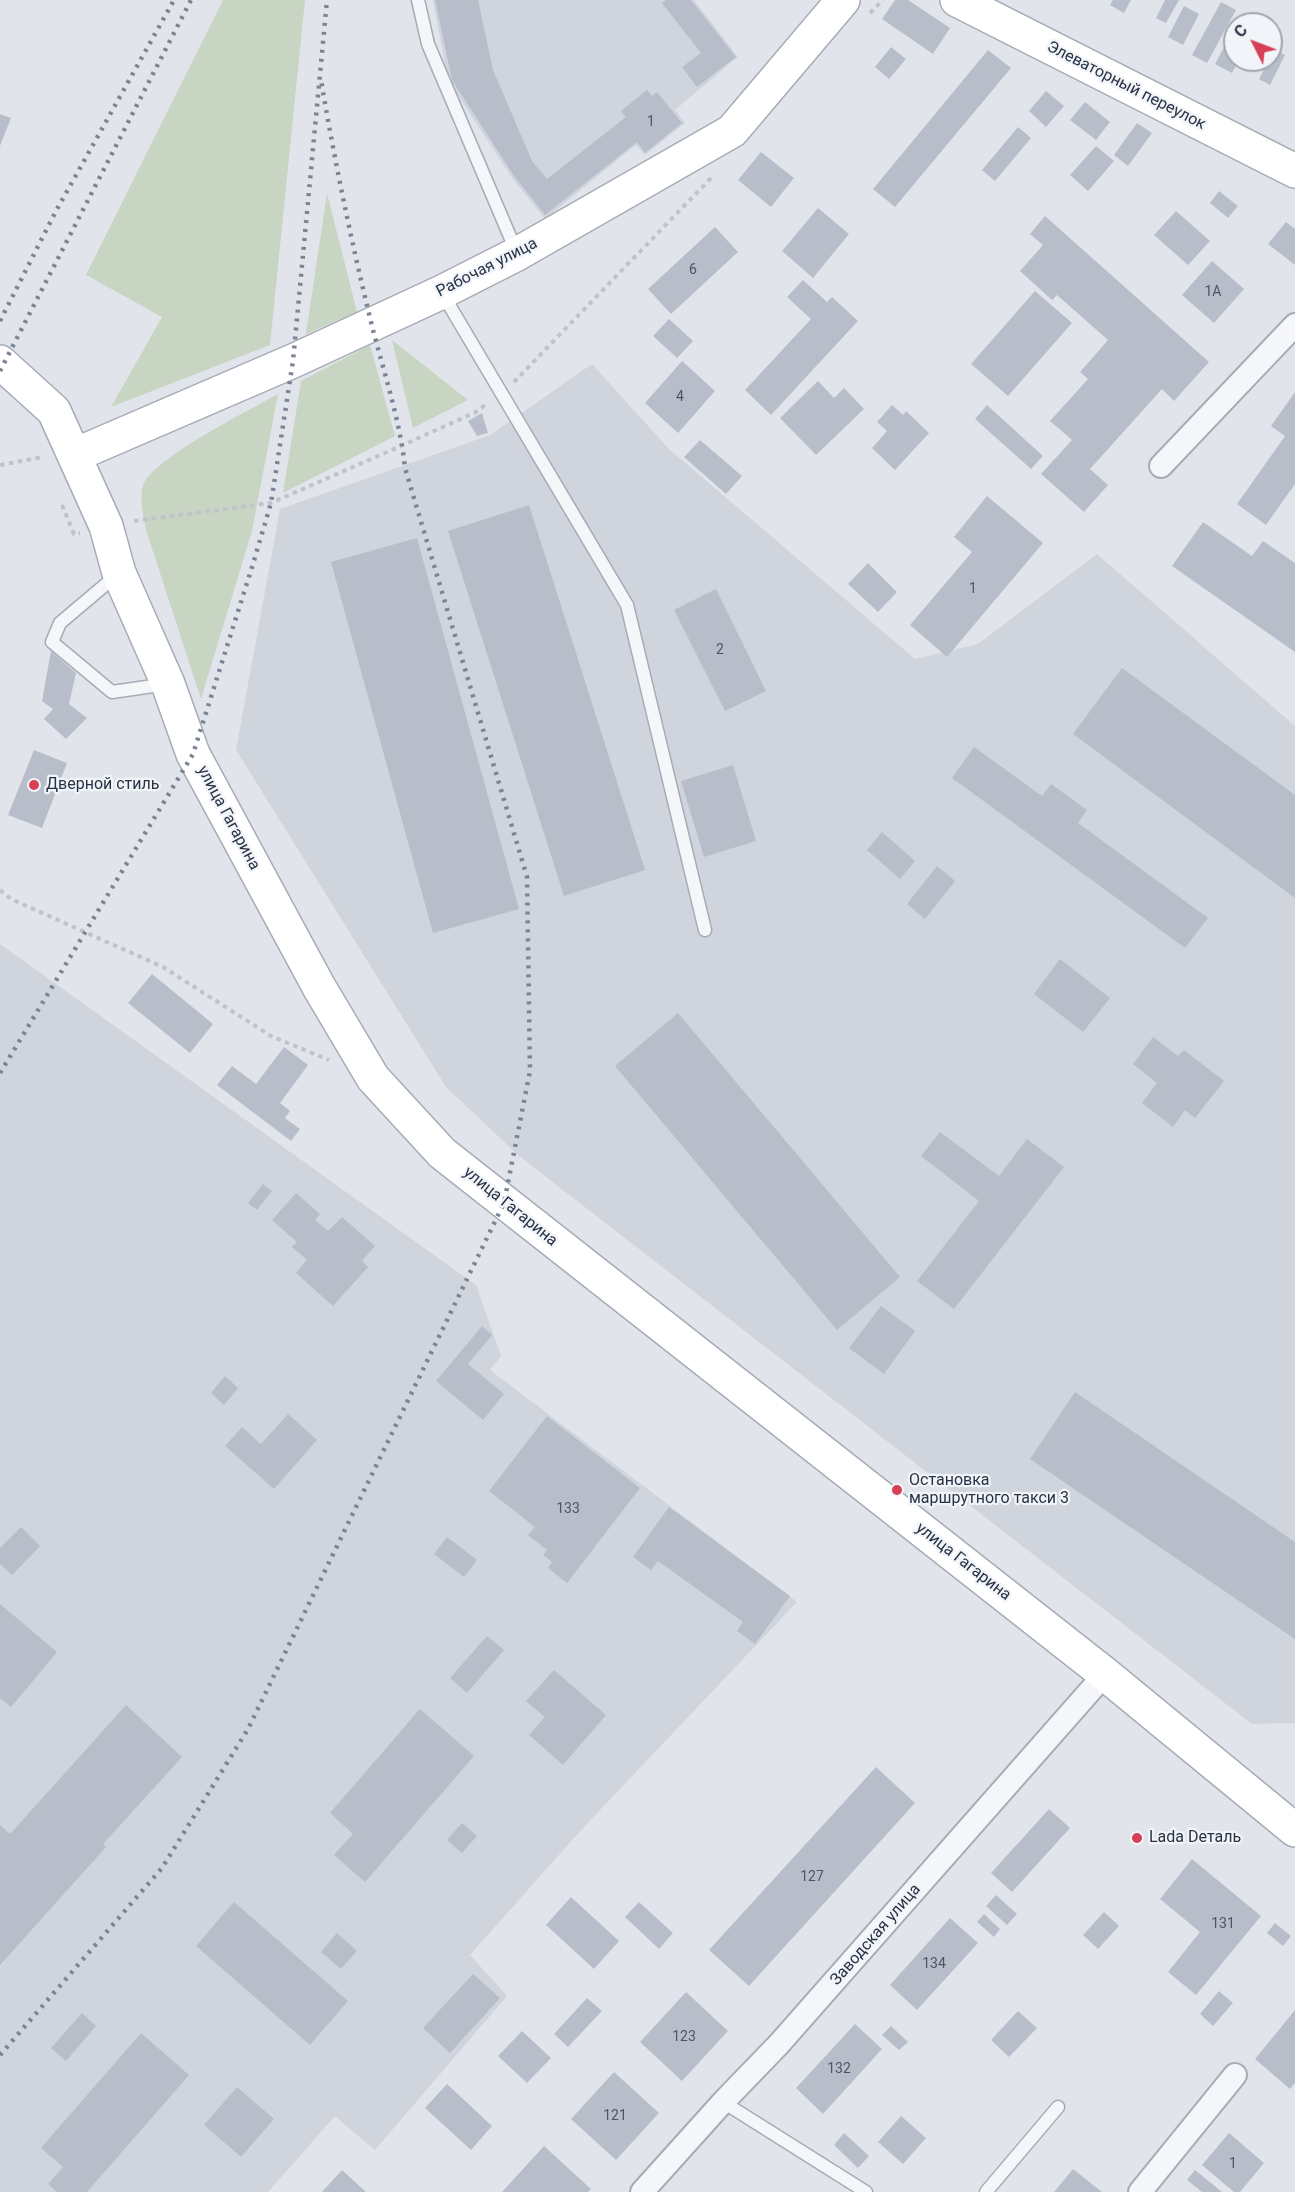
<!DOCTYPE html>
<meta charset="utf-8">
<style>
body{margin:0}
#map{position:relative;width:1295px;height:2192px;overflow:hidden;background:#e1e5eb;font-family:Roboto,sans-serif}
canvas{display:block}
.north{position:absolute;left:1223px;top:12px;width:60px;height:60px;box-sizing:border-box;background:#f1f4f8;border:2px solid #a1a6b0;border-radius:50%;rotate:312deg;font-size:16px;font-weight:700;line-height:24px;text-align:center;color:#283244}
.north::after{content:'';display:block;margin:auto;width:21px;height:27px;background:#d73f57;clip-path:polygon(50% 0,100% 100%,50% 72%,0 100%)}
</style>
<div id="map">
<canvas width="1295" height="2192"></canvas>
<div class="north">С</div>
</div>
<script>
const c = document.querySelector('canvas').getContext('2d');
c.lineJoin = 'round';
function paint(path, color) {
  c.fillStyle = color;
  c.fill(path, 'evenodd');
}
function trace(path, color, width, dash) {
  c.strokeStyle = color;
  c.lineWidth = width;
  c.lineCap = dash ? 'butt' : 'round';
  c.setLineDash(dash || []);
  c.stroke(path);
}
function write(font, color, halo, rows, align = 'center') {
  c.font = font + ' Roboto,sans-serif';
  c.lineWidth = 4.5;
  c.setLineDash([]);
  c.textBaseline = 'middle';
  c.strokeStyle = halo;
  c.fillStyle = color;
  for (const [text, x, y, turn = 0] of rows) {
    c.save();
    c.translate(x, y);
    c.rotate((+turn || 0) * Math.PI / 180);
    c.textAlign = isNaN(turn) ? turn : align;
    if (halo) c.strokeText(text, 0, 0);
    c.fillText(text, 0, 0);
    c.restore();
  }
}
const built = new Path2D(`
 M433 0H694L738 57 675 110 685 123 645 155 636 145 545 219 512 178 448 80Z
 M592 364 669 449 915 659 978 644 1097 554 1295 726V1723L1252 1724 519 1156 446 1087 236 750 280 509 490 435Z
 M0 944 476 1285 501 1356 490 1370 797 1602 583 1828 470 1955 507 1996 375 2150 335 2116 268 2192H0Z`);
const green = new Path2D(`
 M223 0H305L270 345 111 407 162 317 86 275Z
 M327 193 357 312 306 334Z
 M392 340 468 400 413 428Z
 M370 345 395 436 283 493 301 381Z
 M278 394 252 531 201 699 147 533C144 520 138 495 144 483 159 455 248 411 278 394Z`);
const building = new Path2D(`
 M435 0H478L493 70 532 161 547 179 626 117 621 111 647 90 652 96 657 92 682 123 645 153 637 142 545 215 514 176 452 80Z
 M666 0H691L736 57 697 87 682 67 701 53 662 3Z
 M895 0H908L950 28 933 54 882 19Z
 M1113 0H1131L1124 13 1110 5Z
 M1165 0H1179L1166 23 1156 18Z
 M1221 2 1236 10 1207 63 1192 55Z
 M1184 6 1199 14 1183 45 1168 37Z
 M1235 27V60H1239L1232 73 1215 64Z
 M891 47 906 59 889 79 875 67Z
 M988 50 1011 68 895 207 873 189Z
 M1275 50 1285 55 1270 85 1259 79 1269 60H1271Z
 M1046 91 1064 106 1046 127 1029 111Z
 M1085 102 1110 122 1096 140 1070 120Z
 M0 114 11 118 0 146Z
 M1137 123 1152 133 1128 166 1114 155Z
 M1018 127 1031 138 995 181 982 170Z
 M1096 146 1114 161 1088 191 1070 175Z
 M761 152 794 178 771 207 738 180Z
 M1219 191 1238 206 1228 218 1210 203Z
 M818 208 849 234 813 278 782 251Z
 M1176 211 1210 241 1188 265 1154 235Z
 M1045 216 1209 362 1174 401 1162 389 1090 469 1108 485 1084 512 1041 474 1072 440 1050 421 1088 379 1080 372 1108 340 1057 295 1052 300 1020 271 1043 245 1030 234Z
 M1286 222 1295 229V265L1268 244Z
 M715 227 738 252 671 314 648 289Z
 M1212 261 1244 289 1214 323 1182 295Z
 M803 280 827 302 832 297 858 321 771 415 745 390 811 319 787 297Z
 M1035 291 1072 323 1008 396 971 364Z
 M669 319 693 341 677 358 653 336Z
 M682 361 715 391 678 433 645 403Z
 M818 381 834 398 844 388 864 409 816 455 780 418Z
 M1295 392V484L1266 525 1237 504 1285 436 1271 426Z
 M892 405 903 415 906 411 929 433 895 470 872 448 887 431 877 422Z
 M987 405 1043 456 1031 469 975 419Z
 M482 413 488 433 477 436 468 421Z
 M700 440 742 476 726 494 684 457Z
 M987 496 1043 543 947 657 910 625 972 552 954 537Z
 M529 505 645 870 564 896 448 531Z
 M1203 522 1252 556 1263 541 1295 563V652L1172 566Z
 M417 538 519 909 433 933 331 562Z
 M868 563 897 592 878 612 848 584Z
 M716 589 766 691 725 711 674 610Z
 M51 651 76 673 69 704 87 718 66 739 44 719 53 709 42 701Z
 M1122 668 1295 795V898L1073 734Z
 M974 747 1042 796 1051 784 1087 810 1078 823 1208 918 1185 948 952 778Z
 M34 750 67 763 42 828 8 815Z
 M733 765 756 841 704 857 681 781Z
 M882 832 915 861 900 879 867 850Z
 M937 866 955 881 925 919 907 904Z
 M1060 959 1110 998 1083 1032 1034 994Z
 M152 974 213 1024 190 1053 128 1003Z
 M678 1013 900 1277 837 1330 615 1066Z
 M1153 1037 1178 1056 1184 1050 1224 1081 1195 1118 1185 1110 1173 1127 1142 1103 1157 1083 1133 1064Z
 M284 1047 308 1065 280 1103 290 1111 285 1118 300 1129 291 1141 217 1085 232 1066 256 1084Z
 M940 1132 999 1176 1027 1139 1064 1167 954 1309 917 1281 979 1201 921 1156Z
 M263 1184 272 1191 257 1210 248 1203Z
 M296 1193 320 1214 315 1220 328 1231 342 1217 375 1246 362 1261 368 1267 333 1306 296 1273 307 1260 292 1247 297 1242 272 1220Z
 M881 1306 915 1331 884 1374 849 1348Z
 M482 1326 492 1335 468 1364 504 1394 483 1420 436 1381Z
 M225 1376 238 1388 224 1405 211 1393Z
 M1075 1392 1295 1542V1639L1030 1459Z
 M288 1414 317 1440 274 1489 225 1446 242 1427 261 1444Z
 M547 1416 640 1488 567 1583 548 1568 552 1562 543 1555 547 1550 528 1535 535 1527 489 1491Z
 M669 1507 790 1596 755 1644 737 1631 743 1622 658 1561 651 1570 633 1557Z
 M21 1527 40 1546 12 1575 0 1564V1548Z
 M447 1537 477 1560 464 1577 434 1554Z
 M0 1604 57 1652 11 1707 0 1698Z
 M487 1636 504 1650 467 1693 450 1678Z
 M554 1670 606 1715 563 1765 529 1735 545 1717 526 1701Z
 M126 1705 182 1757 103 1844 106 1847 0 1965V1825L10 1834Z
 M420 1709 474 1756 365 1882 334 1855 353 1834 330 1813Z
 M876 1767 915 1803 749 1986 709 1950Z
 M1049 1809 1070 1828 1012 1892 991 1873Z
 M462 1823 477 1836 462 1853 447 1840Z
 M1192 1859 1261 1916 1196 1995 1168 1972 1200 1932 1160 1899Z
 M996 1895 1017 1914 1007 1925 986 1906Z
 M571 1897 619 1941 594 1969 546 1925Z
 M234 1902 348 2001 310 2045 196 1946Z
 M639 1902 673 1933 659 1949 625 1917Z
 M1104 1912 1119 1926 1098 1949 1083 1935Z
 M984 1914 1000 1929 994 1937 977 1922Z
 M950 1918 978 1943 917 2010 890 1985Z
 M1275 1923 1291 1936 1283 1946 1267 1933Z
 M337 1933 357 1951 341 1969 321 1952Z
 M473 1974 500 1998 450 2053 423 2028Z
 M1219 1991 1233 2003 1213 2026 1200 2014Z
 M686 1992 728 2031 682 2081 640 2042Z
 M587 1998 602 2011 568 2047 554 2034Z
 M1295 2010V2083L1290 2089 1255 2059Z
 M1018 2011 1037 2028 1009 2057 991 2040Z
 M82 2013 96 2026 66 2061 51 2048Z
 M855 2024 882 2049 823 2114 796 2088Z
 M891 2026 908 2042 899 2050 882 2035Z
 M522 2031 551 2058 527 2083 498 2056Z
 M141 2033 189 2075 87 2192H57L48 2184 63 2167 41 2148Z
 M614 2072 659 2113 616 2160 571 2119Z
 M447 2084 492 2126 471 2150 425 2108Z
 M237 2087 274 2119 241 2157 204 2125Z
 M901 2116 926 2138 903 2164 878 2142Z
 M844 2133 869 2156 858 2168 834 2145Z
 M1229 2133 1264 2163 1240 2192H1234L1202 2165Z
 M544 2146 591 2189 588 2192H502Z
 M1073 2169 1102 2192H1054Z
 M342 2170 366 2192H322Z
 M1195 2170 1222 2192H1202L1187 2180Z`);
const path = new Path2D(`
 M870 13 883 0
 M514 382 711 178
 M0 465 43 457
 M62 505 74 534 80 533
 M134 521 271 503 403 445 474 413 487 404
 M0 890 11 899 163 967 271 1036 329 1060`);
const lane = new Path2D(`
 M418 0 428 44 517 253
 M442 293 627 605 705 930
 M118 574 60 623 52 642 112 692 167 684
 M723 2102 866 2192
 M986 2192 1058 2107`);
const street = new Path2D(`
 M1161 466 1295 325
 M642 2192 723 2102 779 2044 1105 1674
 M1140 2192 1235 2075`);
const secondary = new Path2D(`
 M957 0 1295 171
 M0 362 54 411 106 526 119 573 168 684 193 754 319 987 373 1078 442 1153 1105 1674 1295 1830
 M75 455 293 361 442 292 517 254 732 131 843 0`);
const rail = new Path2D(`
 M0 321 56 211 174 0
 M0 371 191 0
 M0 1073 193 754 253 564 271 503 293 361 327 0
 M0 2055 162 1868 248 1729 504 1203 530 1071 527 877 405 468C400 420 384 373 372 326 352 245 335 163 321 80`);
const markers = [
 [34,785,6,"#d73f57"],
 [897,1490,6,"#d73f57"],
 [1137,1838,6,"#d73f57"]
];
const numberNames = [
 ["1",651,122],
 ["6",693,270],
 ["1А",1213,292],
 ["4",680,397],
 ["1",973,589],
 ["2",720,650],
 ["133",568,1509],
 ["127",812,1877],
 ["131",1223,1924],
 ["134",934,1964],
 ["123",684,2037],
 ["132",839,2069],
 ["121",615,2116],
 ["1",1233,2164]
];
const streetNames = [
 ["Элеваторный переулок",1126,86,27],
 ["Рабочая улица",487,268,-27],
 ["улица Гагарина",228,818,62],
 ["улица Гагарина",510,1207,39],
 ["улица Гагарина",963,1562,38],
 ["Заводская улица",876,1935,-49]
];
const poiNames = [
 ["Дверной стиль",46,785],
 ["Остановка",909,1481],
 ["маршрутного такси 3",909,1499],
 ["Lada Dеталь",1149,1838]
];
paint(built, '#cfd4dd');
paint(green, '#c7d5c2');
paint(building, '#b8bec9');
trace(lane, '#a6acb6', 15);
trace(street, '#a6acb6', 26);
trace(secondary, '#a6acb6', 36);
trace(path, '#bfc3ca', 4, [4.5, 4.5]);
trace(lane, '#f4f6f9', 12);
trace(street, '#f4f6f9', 22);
trace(secondary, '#fff', 33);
trace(rail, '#7a8496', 4.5, [3, 6]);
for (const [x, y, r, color] of markers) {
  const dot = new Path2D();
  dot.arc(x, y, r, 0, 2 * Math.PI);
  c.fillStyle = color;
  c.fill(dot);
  trace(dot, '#f1f4f8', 2);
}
write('14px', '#4c5565', null, numberNames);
write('16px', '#283244', '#f1f4f8', streetNames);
write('16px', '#283244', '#f1f4f8', poiNames, 'left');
</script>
